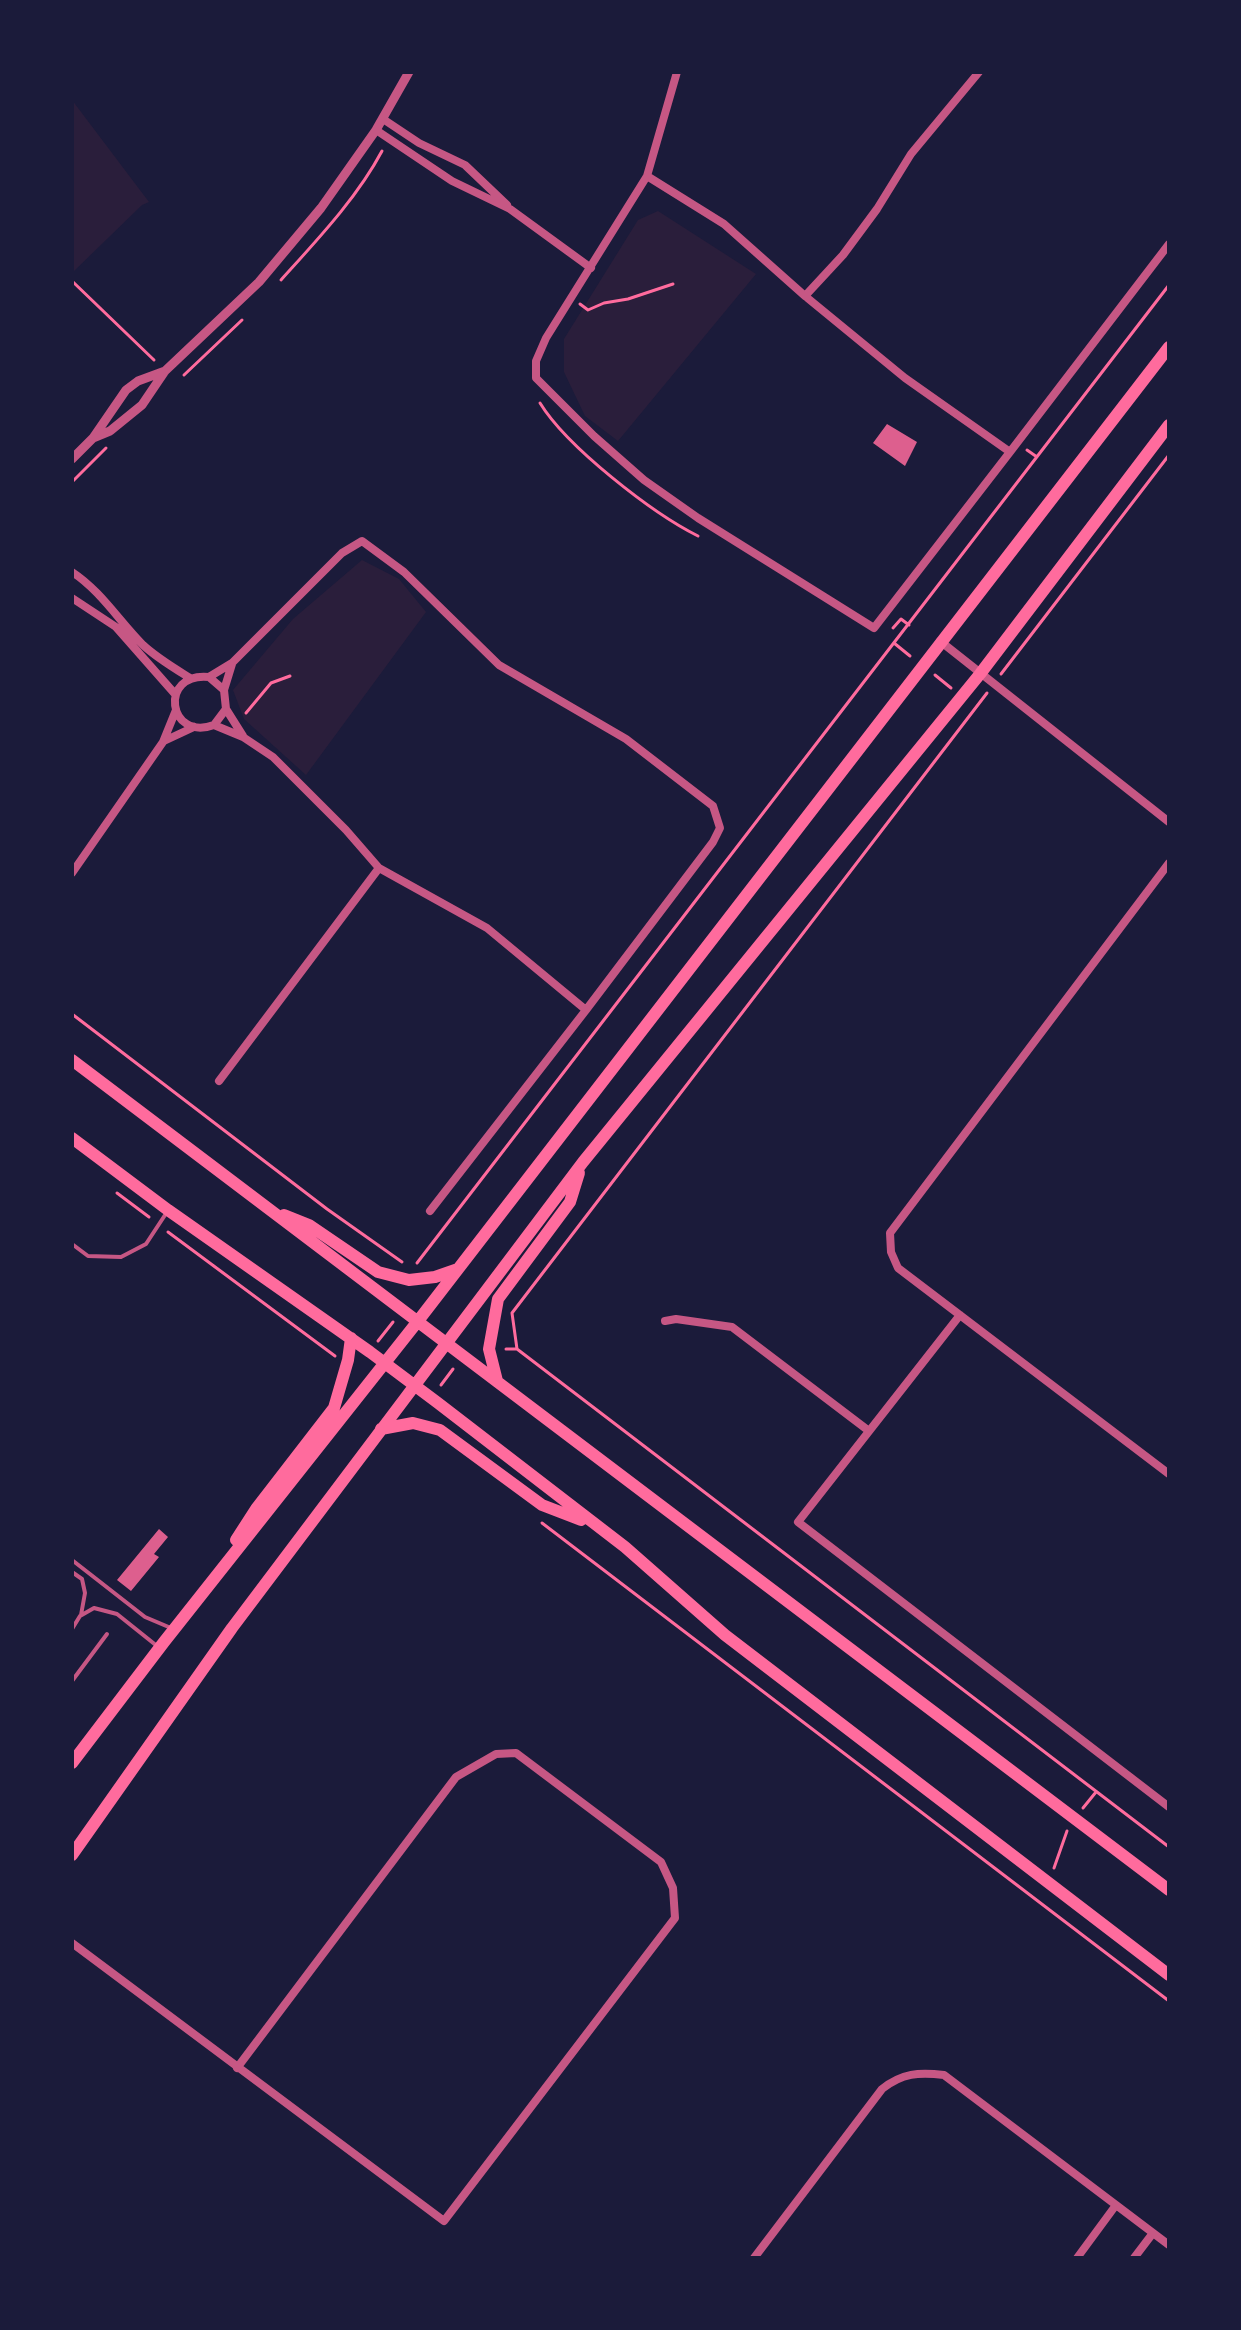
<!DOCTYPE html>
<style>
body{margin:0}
#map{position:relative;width:1241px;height:2330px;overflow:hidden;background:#1b1b3a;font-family:Barlow,sans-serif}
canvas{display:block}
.frame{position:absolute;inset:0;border:74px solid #1b1b3a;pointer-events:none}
</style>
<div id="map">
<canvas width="1241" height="2330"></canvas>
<div class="frame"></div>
</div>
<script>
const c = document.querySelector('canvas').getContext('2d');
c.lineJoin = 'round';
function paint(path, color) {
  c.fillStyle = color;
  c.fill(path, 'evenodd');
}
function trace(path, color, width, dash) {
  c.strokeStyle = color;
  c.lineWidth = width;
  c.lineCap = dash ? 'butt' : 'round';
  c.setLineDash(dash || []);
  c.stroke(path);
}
const green = new Path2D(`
 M72 100 149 202 142 205 72 273Z
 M658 211 756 274 618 441 585 416 564 372V339L638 220Z
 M362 560 399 579 426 612 306 775 244 719 233 690 293 619Z`);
const building = new Path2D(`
 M887 424 917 442 905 466 873 443Z
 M159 1529 168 1537 154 1554 159 1557 131 1591 117 1580Z`);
const path = new Path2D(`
 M281 280C317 240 357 198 382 151
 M72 281 154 360
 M580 304 588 310 604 303 628 299 673 284
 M184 375 242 320
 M540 403C567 447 652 513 698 536
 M1027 450 1037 457
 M72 482 106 448
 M893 628 901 619 909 625
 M894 643 910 656
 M1001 674 1169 455
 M935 675 951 688
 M246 713 271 683 290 676
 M72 1014 327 1209 402 1262
 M117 1193 149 1217
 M168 1232 335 1356
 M417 1263 1169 285
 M378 1341 393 1322
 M506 1349H517L1169 1847
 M517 1349 512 1313 987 693
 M441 1385 453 1369
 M542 1523 1169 2001
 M1083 1808 1096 1792
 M1054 1868 1067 1831`);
const service = new Path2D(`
 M72 1244 88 1256 121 1257 146 1244 167 1212
 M72 1560 145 1617 171 1628
 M72 1572 82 1579 85 1593 81 1615
 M72 1629 80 1616 94 1608 117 1614 157 1646
 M72 1681 107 1634`);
const minor = new Path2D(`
 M383 119 419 143 465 165 507 205
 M376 130 452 181 510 209 591 268
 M647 176 724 224 805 296 905 378 1010 452 874 628 698 518 644 480 594 436 536 378V361L546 338 647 176 677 72
 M805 296 843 255 877 209 911 154 979 72
 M1010 452 1169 244
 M72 572C101 591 119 621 143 645 157 658 174 668 190 678
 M72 598 116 627 175 694
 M940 641 1169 822
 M209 677 232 663 342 553 362 541 404 572 499 665 626 739 713 806 720 828 713 842 586 1010 487 928 379 868 346 830 273 757 243 737 214 725C168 742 158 672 209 677L224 690 226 709 214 725
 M224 690 232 664
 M226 709 243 736
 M164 741 194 727
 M1169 863 890 1233 891 1252 898 1268 1169 1474
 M72 873 163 742 176 710
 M219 1081 379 868
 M430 1211 586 1010
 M960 1315 798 1522 1169 1807
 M665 1321 676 1319 732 1327 869 1431
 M72 1943 444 2221 675 1918 673 1888 661 1862 516 1753 496 1754 456 1777 237 2068
 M754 2258 882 2089C902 2073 919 2072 944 2075L1169 2245
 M1077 2258 1116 2205
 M1134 2258 1153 2233`);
const tertiary = new Path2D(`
 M93 438 110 431 142 405 165 371 259 282 321 208 376 130 409 72
 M72 459 93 438 126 390 138 381 165 371`);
const primary = new Path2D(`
 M72 1060 1169 1890
 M72 1138 168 1210 370 1352 438 1403 625 1547 725 1635 1169 1975
 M284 1215 309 1225 378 1272 409 1280 435 1277 458 1269
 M497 1381 489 1349 498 1299 570 1202 579 1173
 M381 1429 413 1423 440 1430 542 1505 581 1520
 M236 1540 256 1509 334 1408 348 1360 351 1338
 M72 1763 164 1642 418 1321 1169 347
 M72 1855 232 1628 583 1162 980 674 1169 425`);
paint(green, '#2a1e3b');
paint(building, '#dd5f8e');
trace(path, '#ff6b9d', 3);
trace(service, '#c65784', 4);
trace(minor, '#c65784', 8);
trace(tertiary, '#c65784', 9);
trace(primary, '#ff6b9d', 12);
</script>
